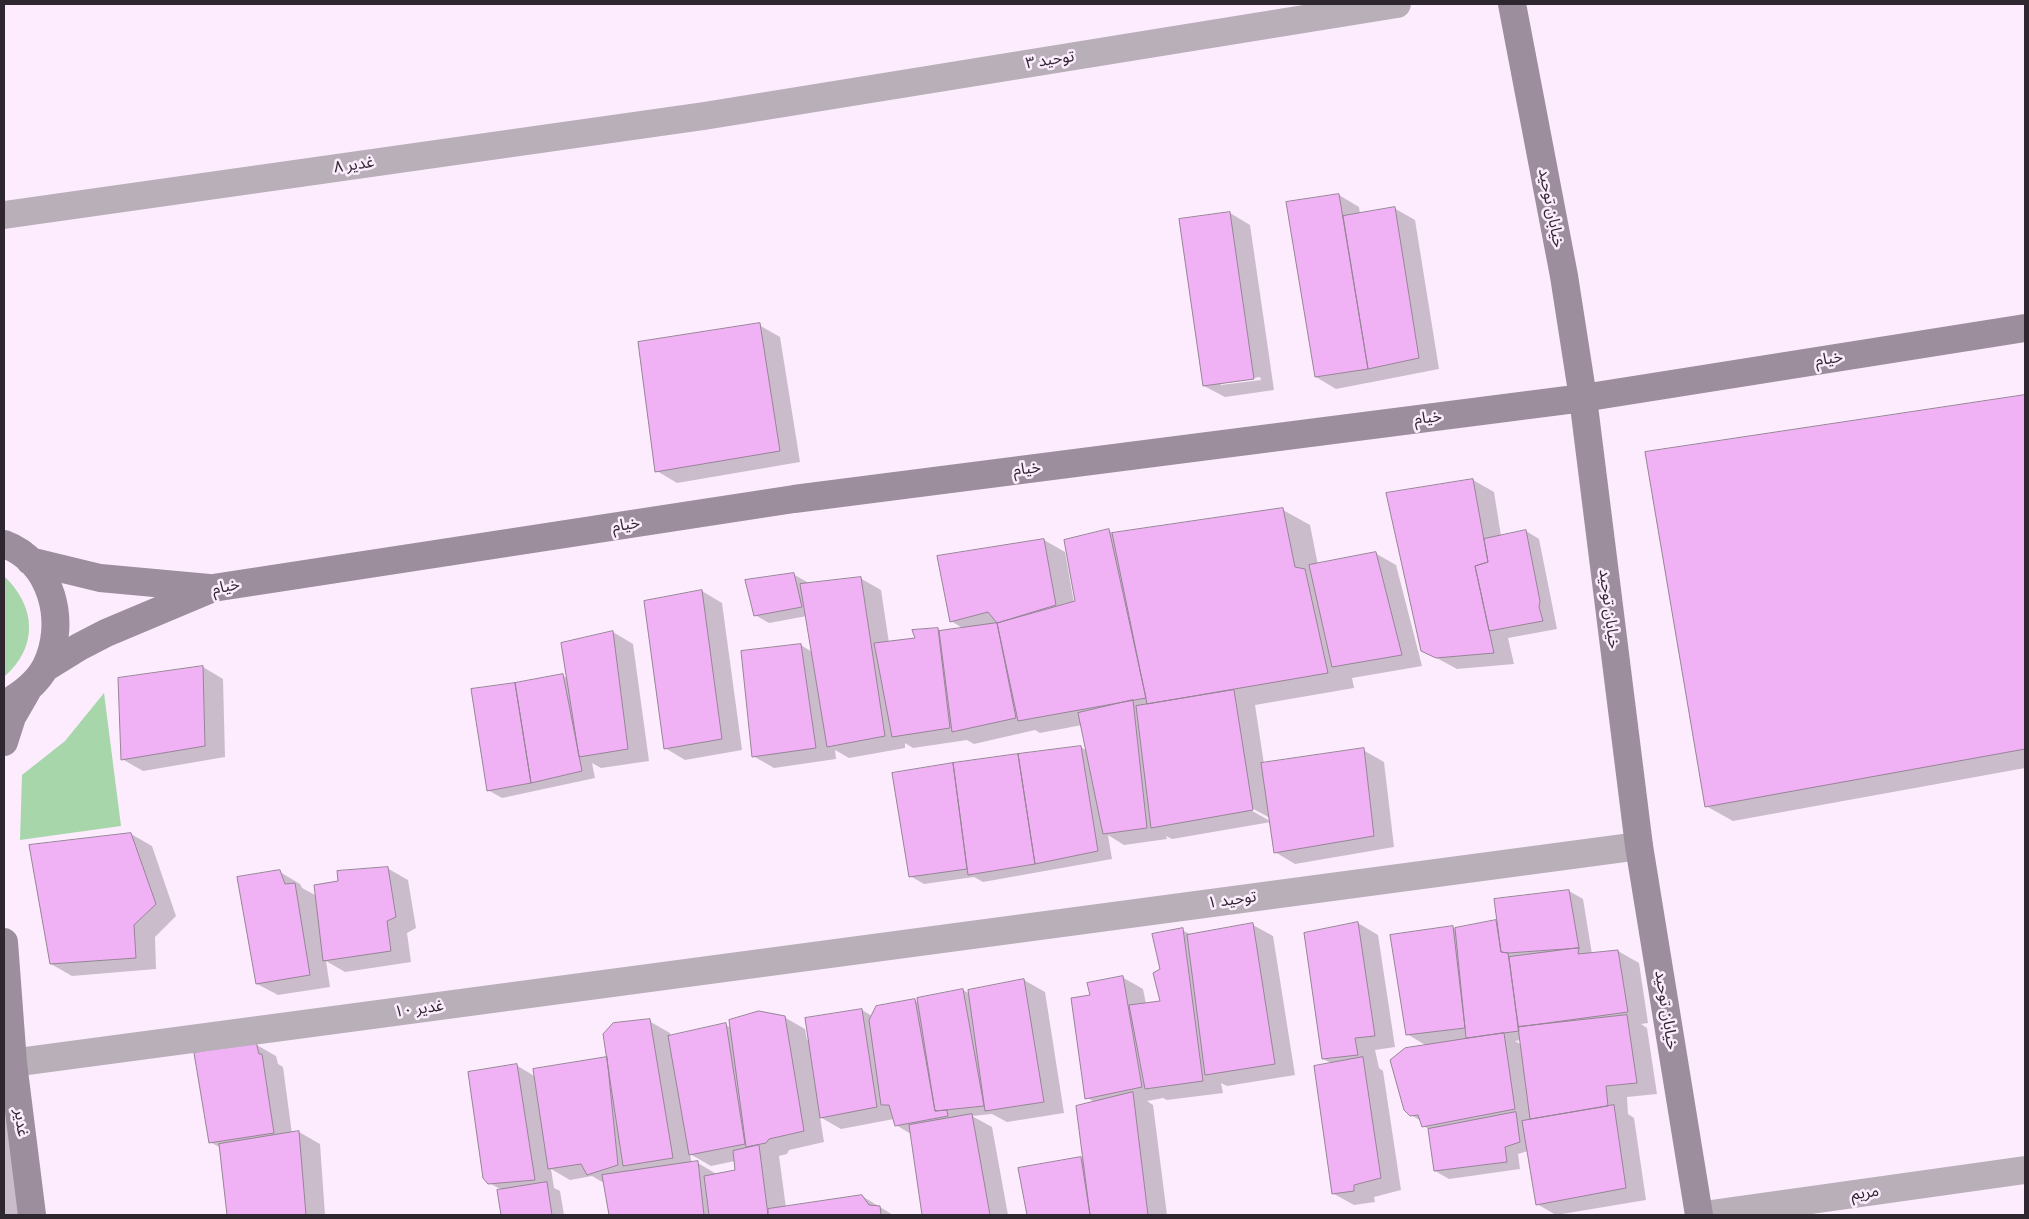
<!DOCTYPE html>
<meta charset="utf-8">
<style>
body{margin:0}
#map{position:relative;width:2029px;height:1219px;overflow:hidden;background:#fdecfe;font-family:"IBM Plex Sans",sans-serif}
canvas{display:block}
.frame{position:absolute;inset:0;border:5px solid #2f2730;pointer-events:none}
</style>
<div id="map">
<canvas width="2029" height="1219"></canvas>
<div class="frame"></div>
</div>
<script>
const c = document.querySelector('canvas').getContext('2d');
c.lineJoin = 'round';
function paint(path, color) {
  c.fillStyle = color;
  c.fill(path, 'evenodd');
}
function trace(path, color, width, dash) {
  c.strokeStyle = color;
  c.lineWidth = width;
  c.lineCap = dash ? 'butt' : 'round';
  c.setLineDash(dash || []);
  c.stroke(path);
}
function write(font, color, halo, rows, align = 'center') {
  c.font = font + ' "IBM Plex Sans","Noto Sans Arabic",sans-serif';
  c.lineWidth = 5;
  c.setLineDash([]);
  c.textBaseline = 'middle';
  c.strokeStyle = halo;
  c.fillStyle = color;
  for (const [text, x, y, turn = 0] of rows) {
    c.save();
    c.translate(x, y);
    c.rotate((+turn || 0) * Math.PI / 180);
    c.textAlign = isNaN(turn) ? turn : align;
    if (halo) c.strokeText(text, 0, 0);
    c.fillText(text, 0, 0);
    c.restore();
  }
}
const green = new Path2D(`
 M4 576C36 606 39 647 4 677Z
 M104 693 121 826 20 840 22 775 65 741Z`);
const shadow = new Path2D(`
 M1339 195 1359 207 1360 214 1394 208 1415 220 1439 369 1336 389 1316 377Z
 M1230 213 1250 225 1274 390 1225 397 1204 386ZM1260 377 1261 380 1221 385V383Z
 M759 325 780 337 800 462 677 483 657 471Z
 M2025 397V768L1733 821 1706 806 1647 453Z
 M1473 480 1494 492 1501 536 1526 531 1539 539 1557 629 1508 638 1514 664 1457 669 1422 650Z
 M1283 510 1310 525 1318 565 1375 553 1396 565 1422 666 1352 678 1354 688 1255 705 1264 764 1363 750 1384 762 1394 847 1295 864 1275 852 1271 822 1172 839 1166 836 1167 839 1124 845 1108 835 1112 859 983 882 974 877 924 884 910 876 894 774 1081 747 1087 751 1082 725 1040 733 1035 730 974 744 967 740 913 748 905 743V748L849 758 835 750 836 759 774 768 753 756 801 645 812 652 807 616 769 623 755 615 793 574 807 582 808 584 860 578 881 590 889 643 917 639 914 631 938 629 943 632 964 629 951 621 1044 540 1065 552 1074 603 1077 602 1109 531 1115 534ZM1248 806 1270 818V821L1247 808Z
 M702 591 722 603 742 750 685 760 665 748Z
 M613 632 633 644 649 761 601 768 592 763 595 778 502 798 488 790 562 675 568 679Z
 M203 667 223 679 225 757 143 771 122 759Z
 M131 834 152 846 176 916 155 937 156 969 72 976 51 964Z
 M387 868 408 880 416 928 407 933 411 962 345 972 326 961 330 987 278 995 257 984 280 872 300 884 302 888 317 896 339 882Z
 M1569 891 1583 899 1592 954 1618 951 1639 963 1648 1023 1641 1024 1647 1028 1657 1094 1627 1097 1628 1114 1634 1118 1646 1200 1556 1215 1537 1204 1528 1151 1518 1154 1520 1169 1449 1179 1435 1171 1429 1129 1423 1126 1421 1121 1411 1115 1427 1046 1407 1034 1453 928 1456 929 1495 922 1498 923ZM1521 1040 1522 1045 1515 1041Z
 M1358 923 1378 935 1395 1047 1375 1050 1379 1068 1383 1071 1401 1190 1374 1197 1375 1202 1354 1205 1334 1194 1333 1064 1323 1059Z
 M1253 925 1273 936 1295 1075 1227 1086 1221 1083 1223 1093 1167 1100 1163 1098 1147 1101 1153 1105 1167 1215H1028L1020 1169 1081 1158 1084 1160 1095 1102 1087 1098 1092 996 1122 977 1143 989 1146 1004 1162 1002 1161 970 1182 930 1192 935Z
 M1024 980 1045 992 1064 1113 1007 1122 992 1114 972 1116 992 1127 1008 1215H923L911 1134 896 1125 894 1119 841 1129 820 1117 824 1142 789 1150 787 1154 779 1156 786 1208 862 1196 893 1215H610L604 1183 592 1176 570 1180 551 1169 554 1188 560 1191 564 1215H502L499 1191 502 1190 489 1183 516 1065 536 1077 608 1058 649 1021 670 1033 671 1037 725 1025 732 1028 784 1017 805 1029 807 1040 809 1039 862 1010 872 1016 914 1000 919 1003 963 990 970 994ZM690 1154 711 1166 735 1161 737 1171 718 1175 698 1163 692 1164Z
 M255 1044 276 1056 278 1064 283 1067 292 1134 299 1132 320 1144 325 1215H294V1211H291V1215H228L221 1148 210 1142Z
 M4 1100 24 1215H4Z`);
const building = new Path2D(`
 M1339 194 1368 369 1315 377 1286 202Z
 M1395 207 1419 358 1368 369 1343 216Z
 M1230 212 1254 379 1203 386 1179 219Z
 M760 323 780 451 655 472 638 342Z
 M2025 395V749L1705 807 1645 452Z
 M1473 479 1488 562 1475 566 1494 653 1436 658 1421 651 1386 493Z
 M1283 508 1295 567 1305 569 1328 673 1147 704 1112 533Z
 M1109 529 1146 698 1018 721 997 623 1075 601 1064 540Z
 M1526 530 1540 601 1539 607 1543 621 1489 631 1475 566 1488 562 1484 539Z
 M1044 539 1056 605 997 623 988 612 950 622 937 556Z
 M1376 552 1402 655 1332 667 1309 565Z
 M794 573 802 607 754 616 745 580Z
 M861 577 885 736 827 747 800 584Z
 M702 590 722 739 664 749 644 601Z
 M997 623 1016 718 952 732 939 631Z
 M938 628 950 728 892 737 874 643 915 638 912 630Z
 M613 631 628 749 579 757 561 643Z
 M801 644 816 748 752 757 741 651Z
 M203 666 205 746 121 760 118 678Z
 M563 674 582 771 531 783 515 683Z
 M515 683 531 783 487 791 471 689Z
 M1234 690 1253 810 1151 828 1136 706Z
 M1133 700 1147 828 1103 834 1078 713Z
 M1081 746 1098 851 1035 864 1018 754Z
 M1364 748 1374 836 1274 853 1261 763Z
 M1018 754 1035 864 968 875 953 763Z
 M953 763 967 869 909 877 892 773Z
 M131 833 156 904 134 925 136 958 50 964 29 845Z
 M388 867 396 917 387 921 391 951 323 961 314 885 338 881 337 871Z
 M280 870 285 884 295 883 310 975 256 984 237 877Z
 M1569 890 1579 948 1508 953 1501 952 1494 899Z
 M1496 920 1501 952 1508 953 1519 1031 1466 1038 1455 928Z
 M1358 922 1375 1036 1355 1038 1358 1055 1322 1059 1304 933Z
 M1253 923 1275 1064 1205 1075 1187 935Z
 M1453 926 1465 1028 1406 1035 1390 935Z
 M1183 928 1203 1081 1145 1089 1129 1005 1160 1001 1153 973 1160 969 1152 934Z
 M1579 948 1578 954 1618 950 1628 1012 1518 1027 1509 957Z
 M1123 976 1142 1087 1085 1099 1071 998 1090 995 1087 983Z
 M1024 979 1044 1102 985 1111 968 990Z
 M963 989 984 1106 935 1111 917 998Z
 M915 999 935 1111 947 1110 948 1116 895 1126 889 1105H881L869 1020 876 1006Z
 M862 1009 877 1107 820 1118 805 1018Z
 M759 1011 785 1016 804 1131 769 1139 766 1143 746 1147 729 1020Z
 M1627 1015 1637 1083 1606 1086 1608 1106 1530 1119 1518 1027Z
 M650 1019 673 1158 623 1166 603 1034 613 1023Z
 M726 1023 745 1144 689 1155 668 1036Z
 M1504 1033 1515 1109 1422 1127 1418 1115 1410 1116 1404 1110 1390 1060 1405 1048Z
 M256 1042 259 1054H262L274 1133 209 1143 194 1053Z
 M607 1057 618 1165 587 1175 581 1164 548 1169 533 1069Z
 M1363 1057 1381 1178 1354 1185V1191L1332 1194 1314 1066Z
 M517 1064 535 1180 488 1184 483 1178 468 1072Z
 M1133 1092 1148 1215H1090L1076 1106Z
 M1614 1105 1626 1188 1536 1205 1522 1121Z
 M1516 1112 1520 1142 1505 1147 1507 1162 1434 1171 1428 1129Z
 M972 1114 990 1215H922L909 1125Z
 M299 1131 306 1215H227L219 1144Z
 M759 1145 768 1215H709L704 1176 735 1170 733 1151Z
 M1081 1157 1090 1215H1027L1018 1168Z
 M698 1161 704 1215H609L602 1175Z
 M547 1182 552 1215H501L497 1190Z
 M862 1195 869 1205 880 1206 881 1215H768V1209Z`);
const street = new Path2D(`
 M4 215 704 116 1397 4
 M4 1064 1639 846
 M1704 1215 2025 1170`);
const secondary = new Path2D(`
 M1512 4 1564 276 1583 398 1639 846 1699 1215
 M4 544C53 562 67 623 46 666 37 684 20 695 4 705
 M30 561 100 578 209 588
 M45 668 79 647 106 633 213 588 794 499 1583 398 2025 328
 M4 742 12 717 27 691
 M4 942 13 1063 32 1215`);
const streetNames = [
 ["توحید ۳",1050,60,-9],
 ["غدیر ۸",354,165,-8],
 ["خیابان توحید",1551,208,79],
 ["خیام",1829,359,-9],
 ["خیام",1428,418,-7],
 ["خیام",1027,469,-7],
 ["خیام",626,525,-9],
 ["خیام",226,587,-12],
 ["خیابان توحید",1609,609,83],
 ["توحید ۱",1232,900,-8],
 ["غدیر ۱۰",419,1009,-8],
 ["خیابان توحید",1666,1010,81],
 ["غدیر",21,1123,83],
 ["مریم",1865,1193,-8]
];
paint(green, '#a6d6aa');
paint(shadow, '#0003');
paint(building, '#f1b2f5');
trace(building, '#978397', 1);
trace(street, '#b8afb9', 28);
trace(secondary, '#9c8e9c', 28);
write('16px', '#2f2730', '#fdecfe', streetNames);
</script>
